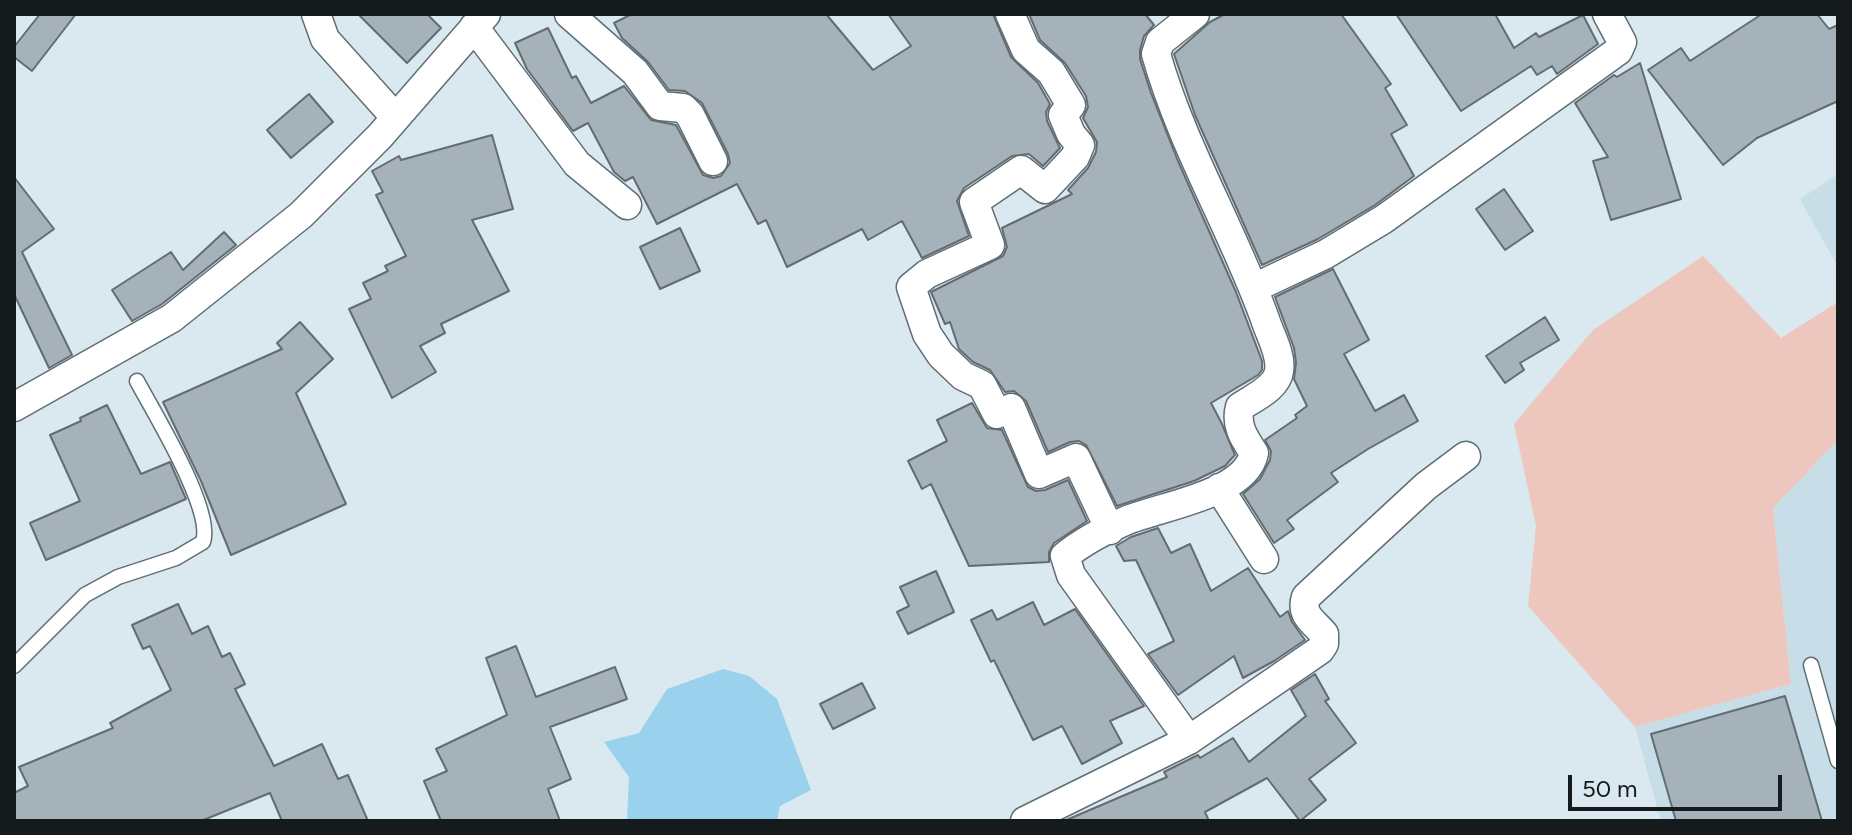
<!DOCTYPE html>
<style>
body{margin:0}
#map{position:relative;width:1852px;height:835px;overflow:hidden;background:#dae8f0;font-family:Figtree,sans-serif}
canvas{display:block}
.frame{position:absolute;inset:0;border:16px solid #151a1c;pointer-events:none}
.scale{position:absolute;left:1568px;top:775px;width:214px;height:36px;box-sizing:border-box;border:4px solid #151a1c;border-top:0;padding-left:10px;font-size:24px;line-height:28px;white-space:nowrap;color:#151a1c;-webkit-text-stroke:6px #dae8f0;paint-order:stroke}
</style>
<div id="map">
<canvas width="1852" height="835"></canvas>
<div class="frame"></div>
<div class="scale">50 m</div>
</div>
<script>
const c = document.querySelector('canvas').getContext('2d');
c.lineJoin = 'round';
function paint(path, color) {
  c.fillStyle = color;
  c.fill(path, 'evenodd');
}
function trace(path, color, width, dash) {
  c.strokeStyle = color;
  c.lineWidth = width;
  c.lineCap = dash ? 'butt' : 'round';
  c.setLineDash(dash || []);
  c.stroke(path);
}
const built = new Path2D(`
 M1838 174V267L1800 199Z
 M1838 440V821H1661L1635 727 1791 684 1773 508Z`);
const green = new Path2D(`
 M1703 256 1781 338 1838 302V440L1773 508 1791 684 1635 727 1528 606 1536 526 1514 424 1593 330Z`);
const water = new Path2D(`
 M723 669 749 676 777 699 811 790 780 806 777 821H627L629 777 604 742 639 733 667 689Z`);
const building = new Path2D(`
 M40 14H76L32 71 14 57V47Z
 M358 14H427L441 28 407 63Z
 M632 14H826L873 70 911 46 888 14H993L1011 57 1038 83 1050 104 1046 112 1047 121 1060 148 1043 166 1029 154 1012 156 964 188 957 201 969 236 922 258 902 221 868 240 862 229 787 267 766 220 758 224 737 184 657 224 633 177 625 181 614 172 588 123 573 131 527 69 515 43 548 28 572 78 576 76 591 103 624 86 651 120 676 125 703 175 713 178 721 176 730 163 728 154 702 103 685 91 669 90 648 62 622 38 614 23Z
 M1029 14H1145L1154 25 1144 36 1140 50V59L1151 93 1178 161 1236 292 1262 361V370L1258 375 1211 403 1222 424 1235 455 1233 457 1225 466 1194 481 1117 506 1086 445 1079 441 1070 442 1048 452 1026 401 1014 391 1005 392 990 370 973 362 959 349 950 322 945 324 931 292 1003 256 1007 247 1002 228 1072 194 1068 190 1088 168 1096 152 1097 142 1083 118 1088 107 1086 96 1065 63 1040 40Z
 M1225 14H1341L1391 84 1385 88 1407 125 1391 134 1414 176 1375 205 1318 239 1262 265 1195 115 1174 54 1210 22Z
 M1396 14H1495L1514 48 1536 33 1539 37 1583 15 1598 44 1557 74 1552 66 1537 75 1531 66 1461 111Z
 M1762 14H1817L1829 29 1838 25V101L1757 138 1723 165 1648 70 1681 48 1690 61Z
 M1640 63 1681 199 1611 220 1593 161 1608 157 1575 103 1614 75 1617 77Z
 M309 94 333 122 291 158 267 130Z
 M492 135 513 209 472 220 509 291 441 324 445 333 420 346 436 372 392 398 349 309 371 299 363 283 388 271 385 266 406 256 376 195 383 192 372 171 399 156 401 160Z
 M14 177 54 229 22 252 72 355 49 368 14 294Z
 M1504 189 1533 231 1505 250 1476 209Z
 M680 228 700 271 660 289 640 247Z
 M224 232 236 245 162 304 132 321 112 290 171 252 183 270Z
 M1333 269 1369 340 1344 354 1375 411 1404 395 1418 421 1368 449 1331 473 1338 482 1287 520 1294 529 1274 543 1243 494 1260 479 1270 460 1271 451 1265 440 1297 418 1295 415 1307 406 1294 379 1296 363 1294 348 1275 297Z
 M1545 317 1559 340 1520 363 1524 370 1505 383 1486 356Z
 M300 322 333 359 296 393 346 504 231 555 201 481 163 402 282 349 277 343Z
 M972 403 987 428 1002 430 1028 487 1036 491 1045 490 1068 480 1087 521 1054 543 1049 552V562L969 566 931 484 922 489 908 461 947 441 937 420Z
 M107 405 141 474 170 462 186 499 46 560 30 523 80 501 50 435 81 421 80 418Z
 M1158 528 1171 553 1190 544 1211 591 1248 568 1280 617 1288 611 1292 622 1305 640 1274 661 1243 678 1234 656 1178 695 1148 654 1174 641 1136 560 1124 561 1116 546 1131 537Z
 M936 571 954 612 908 634 897 612 909 606 900 587Z
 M1033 602 1044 625 1075 609 1144 706 1110 721 1122 743 1082 764 1062 726 1033 740 994 660 991 662 971 620 992 610 997 620Z
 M178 604 192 634 208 626 222 657 230 653 245 684 235 689 274 766 322 744 338 779 348 775 368 821H282L270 793 201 821H14V793L28 786 19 767 113 728 110 723 171 690 150 646 143 649 132 625Z
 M516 646 536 697 615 667 627 699 550 727 571 779 548 789 560 821H441L424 781 447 771 436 749 507 715 486 658Z
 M1315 674 1329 699 1325 701 1356 743 1309 779 1326 800 1300 821 1267 778 1205 812 1209 821H1064L1167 777 1164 772 1198 755 1200 758 1233 738 1249 762 1306 716 1291 690Z
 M862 683 875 708 833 729 820 704Z
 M1785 696 1822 821H1676L1651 734Z`);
const lane = new Path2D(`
 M1811 665 1838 761
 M14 666 85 595 118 577 176 558 203 542C214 510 154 413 137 381`);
const street = new Path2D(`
 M316 14 325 39 395 117
 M569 14 635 72 660 106 683 108 690 115 713 161
 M1010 14 1026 50 1051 72 1071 105 1063 115 1071 134 1080 145 1075 157 1045 189 1021 170 974 202 990 245 927 274 911 287 927 334 941 355 963 376 982 385 997 414 1011 408 1039 474 1076 458 1110 530
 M474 27 577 164 627 205
 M1254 288 1326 254 1384 219 1618 51 1622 42 1607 14
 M14 407 172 318 301 215 380 136 486 14
 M1219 488 1264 559
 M1189 740 1071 575 1065 556C1082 542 1105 530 1125 521 1160 506 1246 495 1254 453 1244 438 1235 425 1240 407 1253 398 1277 388 1279 371 1282 355 1270 335 1265 319 1233 230 1182 146 1156 54L1160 42 1195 14
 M1025 821 1189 740 1320 650 1324 644V634C1313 621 1300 615 1306 597L1426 486 1466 456`);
paint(built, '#c7dde8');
paint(green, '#edc7be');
paint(water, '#9ad1ed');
paint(building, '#a5b2ba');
trace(building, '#616d73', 2);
trace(lane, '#606d73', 17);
trace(street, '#606d73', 31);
trace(lane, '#fff', 14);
trace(street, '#fff', 28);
</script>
